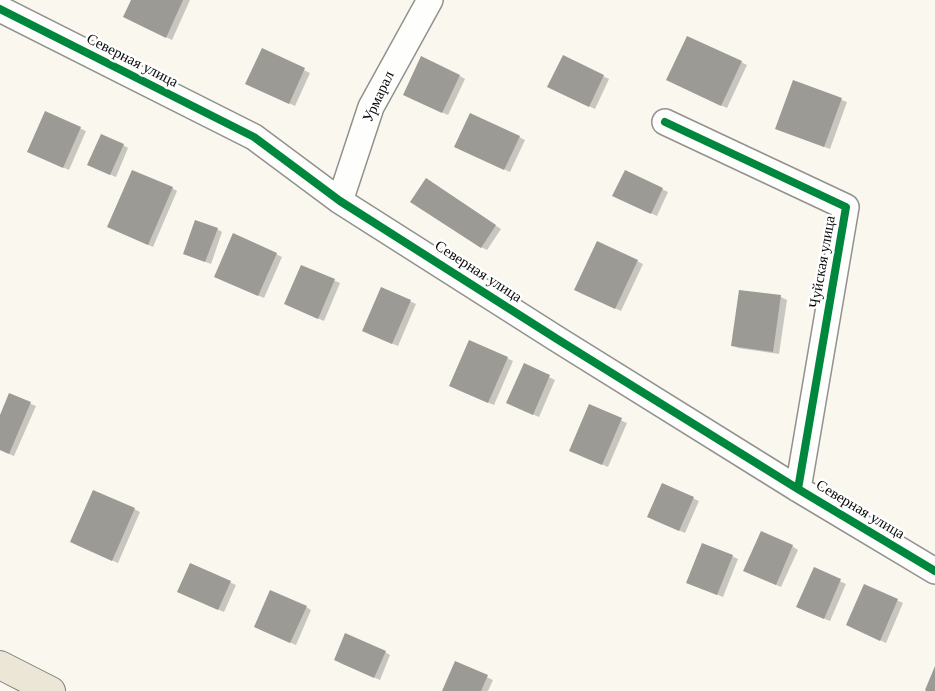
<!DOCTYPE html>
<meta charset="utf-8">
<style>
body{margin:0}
canvas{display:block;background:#faf7ef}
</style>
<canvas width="935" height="691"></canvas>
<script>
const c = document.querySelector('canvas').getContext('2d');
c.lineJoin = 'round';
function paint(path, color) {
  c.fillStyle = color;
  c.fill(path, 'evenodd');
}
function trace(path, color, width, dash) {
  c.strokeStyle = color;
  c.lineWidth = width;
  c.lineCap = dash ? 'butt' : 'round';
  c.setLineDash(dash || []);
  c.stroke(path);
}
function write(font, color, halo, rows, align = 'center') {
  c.font = font + ' Georgia,serif';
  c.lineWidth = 5;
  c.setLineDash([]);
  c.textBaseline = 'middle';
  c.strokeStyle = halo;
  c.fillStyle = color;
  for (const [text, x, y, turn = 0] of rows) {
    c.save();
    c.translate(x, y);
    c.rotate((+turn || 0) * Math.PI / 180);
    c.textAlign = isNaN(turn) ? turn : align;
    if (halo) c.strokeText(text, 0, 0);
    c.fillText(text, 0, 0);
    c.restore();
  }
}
const shadow = new Path2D(`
 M133 0H190L172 40 130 20Z
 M262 50 310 73 295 106 252 86Z
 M741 62 747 65 727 108 673 83Z
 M460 76 465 79 448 115 410 98Z
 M603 76 609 79 595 109 554 90Z
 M794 81 847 102 830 149 782 131Z
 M45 113 86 131 69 170 34 154Z
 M519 137 525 140 510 172 461 149Z
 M123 145 128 148 116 177 94 168Z
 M625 171 668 192 657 216 619 198Z
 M431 183 501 229 487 250 481 247Z
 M172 188 177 191 153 247 114 230Z
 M217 229 222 232 211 264 190 256Z
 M276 254 282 257 264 298 221 279Z
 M637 261 643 264 621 311 581 293Z
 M301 266 340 283 324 321 291 306Z
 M382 288 416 304 398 346 369 334Z
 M740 291 781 297 787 300 779 354 738 348 732 345Z
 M470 341 513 361 494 405 456 389Z
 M524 365 555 380 539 417 513 406Z
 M10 395 36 406 14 456 0 450V418Z
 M590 406 627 423 608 467 576 453Z
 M663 485 699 501 685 533 654 520Z
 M134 509 140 512 118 563 77 545Z
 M792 546 798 550 781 587 750 574Z
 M732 556 738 559 723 597 688 583Z
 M191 565 236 585 224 612 184 595Z
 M814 569 846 584 830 621 803 610Z
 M865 586 903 603 886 643 853 628Z
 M306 607 311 610 296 645 261 630Z
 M385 652 390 655 380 680 340 663Z
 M456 663 493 680 488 691H443Z`);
const building = new Path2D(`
 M131 0H183L166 38 123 17Z
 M687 36 742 61 721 106 666 80Z
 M262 48 305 68 289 104 245 84Z
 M563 55 604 75 589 107 547 87Z
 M421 56 460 75 442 113 403 95Z
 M793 80 842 98 824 147 775 129Z
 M45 111 81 127 63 168 27 152Z
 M470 113 520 136 504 170 454 147Z
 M101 134 124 144 110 175 87 165Z
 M132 170 173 187 148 245 107 227Z
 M625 170 663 188 651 214 612 196Z
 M426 178 496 225 481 248 410 202Z
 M195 220 218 228 205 262 183 254Z
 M233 233 277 253 258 296 214 277Z
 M597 241 638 260 615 309 574 290Z
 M301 265 335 279 318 319 284 304Z
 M381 287 411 300 392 344 362 331Z
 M739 290 781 295 773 352 731 346Z
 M469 340 508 357 488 403 449 386Z
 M524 363 550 375 533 415 506 403Z
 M9 393 31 402 9 454 0 450V415Z
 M589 404 622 418 602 465 569 451Z
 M662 483 694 497 679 531 647 517Z
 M93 490 135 508 112 561 70 542Z
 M761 531 793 545 776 585 743 571Z
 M702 543 733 555 717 595 686 583Z
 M190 563 231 581 218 610 177 592Z
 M814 567 841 579 824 619 796 607Z
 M864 584 898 599 880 641 846 625Z
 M270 590 307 606 290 643 254 627Z
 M345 633 386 651 374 678 334 660Z
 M455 661 488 675 481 691H442Z
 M935 666V691H926L925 690Z`);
const minor = new Path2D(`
 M0 9 254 137 340 201 557 339 798 489 935 571
 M665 122 846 207 798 489
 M340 201 371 107 430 0`);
const primary = new Path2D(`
 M0 665 51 691`);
const cycleway = new Path2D(`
 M0 9 254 137 340 201 557 339 798 489 935 571
 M665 122 846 207 798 489`);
const streetNames = [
 ["Северная улица",132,61,27],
 ["Урмарал",379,97,-65],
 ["Чуйская улица",823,262,-80],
 ["Северная улица",478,272,33],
 ["Северная улица",860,510,31]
];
paint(shadow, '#0003');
paint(building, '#9c9a95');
trace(minor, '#93918e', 28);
trace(primary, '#807f7b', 30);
trace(minor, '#fefefd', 25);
trace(primary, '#ece6d6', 28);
trace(cycleway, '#00873e', 8);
write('15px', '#0b0b0b', '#fff', streetNames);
</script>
